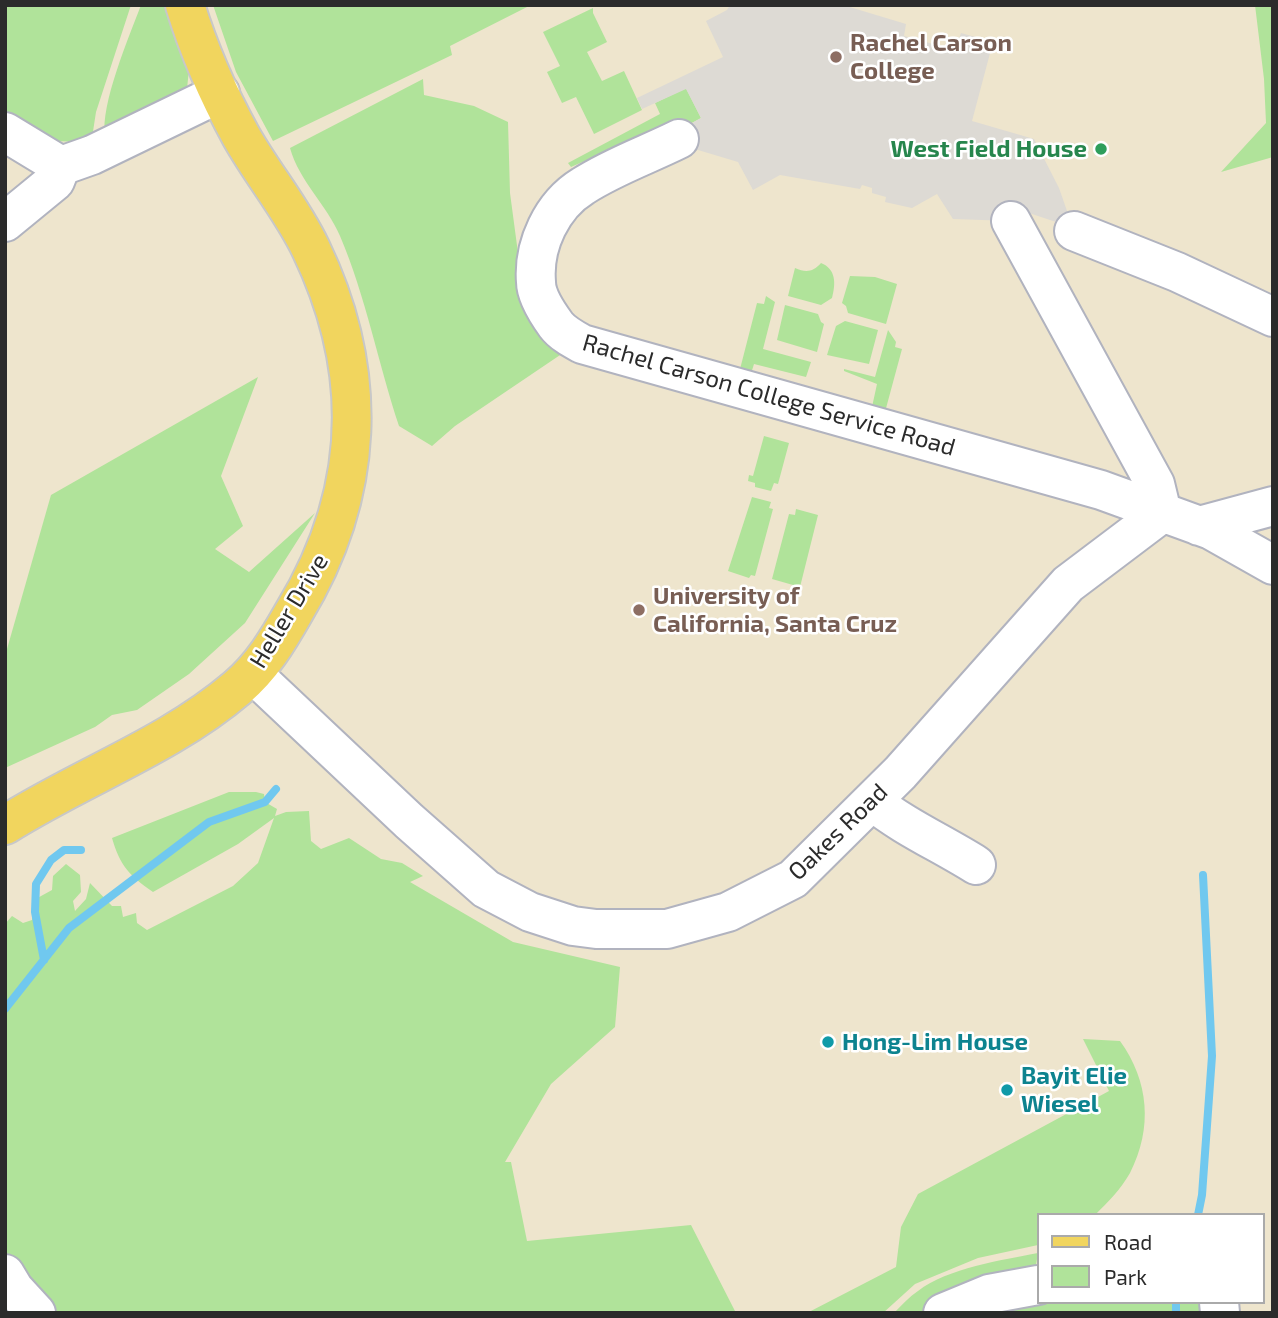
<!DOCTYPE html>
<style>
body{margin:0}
#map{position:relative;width:1278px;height:1318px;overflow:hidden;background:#ede7dd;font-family:"Exo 2",sans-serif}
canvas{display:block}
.frame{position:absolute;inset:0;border:7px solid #2b2b2b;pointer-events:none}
.legend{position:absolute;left:1037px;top:1213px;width:228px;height:91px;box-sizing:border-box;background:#fff;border:2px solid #aaa;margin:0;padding:9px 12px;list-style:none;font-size:21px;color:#2b2b2b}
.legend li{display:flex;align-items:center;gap:14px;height:35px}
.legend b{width:35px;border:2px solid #aaa}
</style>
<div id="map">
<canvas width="1278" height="1318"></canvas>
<div class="frame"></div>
<ul class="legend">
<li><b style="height:9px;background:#f1d55e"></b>Road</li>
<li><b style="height:19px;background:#b0e39a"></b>Park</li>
</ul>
</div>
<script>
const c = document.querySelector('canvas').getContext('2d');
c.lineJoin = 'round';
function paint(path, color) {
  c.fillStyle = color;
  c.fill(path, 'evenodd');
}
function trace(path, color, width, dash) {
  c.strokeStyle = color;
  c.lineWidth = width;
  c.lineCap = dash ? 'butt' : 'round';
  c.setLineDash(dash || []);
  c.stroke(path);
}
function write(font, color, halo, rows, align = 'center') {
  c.font = font + ' "Exo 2",sans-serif';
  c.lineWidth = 5;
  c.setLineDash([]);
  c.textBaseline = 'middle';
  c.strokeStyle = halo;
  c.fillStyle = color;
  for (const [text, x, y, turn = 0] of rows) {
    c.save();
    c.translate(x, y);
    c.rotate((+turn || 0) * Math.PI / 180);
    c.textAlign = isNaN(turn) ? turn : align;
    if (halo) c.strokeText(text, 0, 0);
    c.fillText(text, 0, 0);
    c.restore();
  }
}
const education = new Path2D(`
 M5 5H1273V1313H5ZM1038 1215H1262V1302H1038Z`);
const green = new Path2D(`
 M5 5H131L96 112 92 138 88 142 50 141 5 118Z
 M141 5H164L189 69 187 89 105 136C100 105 129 37 141 5Z
 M213 5H531L450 46 452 55 273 141 236 72Z
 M1255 5H1273V157L1221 172 1266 123 1264 79Z
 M593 8V13L607 42 587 52 602 81 624 71 642 110 594 134 576 97 562 103 547 72 560 66 543 32Z
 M423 79 424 95 474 106 508 122 510 193 520 268 569 349 455 426 432 446 399 426C378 363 366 297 340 236 327 205 299 181 290 148Z
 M686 88 701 118 679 130 671 123 571 167 568 163 660 114 655 103Z
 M821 263C836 269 836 283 832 298L821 305 788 296 795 268C806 273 813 272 821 263Z
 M850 276 875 277 897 284 886 324 848 313 846 306 842 303Z
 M766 296 775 302 763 349 811 362 806 377 754 364 749 380 739 373 757 303 764 304Z
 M785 305 818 314 821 322 824 324 817 352 777 340Z
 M845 321 878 330 869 364 827 355 836 326Z
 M888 330 896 342 895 347 902 349 885 412 872 407 877 384 844 371V369L875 377Z
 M258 377 221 476 243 526 215 549 249 572 315 513 245 623 189 674 137 710 112 715 95 727 5 768V656L51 495Z
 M764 436 789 443 778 484 774 483 771 491 755 487V483L748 481 749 475 753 476Z
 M752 497 771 502 769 508 773 509 755 576 751 575 749 578 728 571Z
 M796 509 818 515 800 587 772 579 789 514 795 515Z
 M229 792H256L264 794 265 802 277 809 275 816 286 812 309 811 311 841 321 849 349 838 381 859 402 863 423 876 410 882 513 942 620 967 615 1027 551 1084 505 1162H511L527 1241 691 1225 736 1313H5V924L12 916 23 923 32 920V901L52 890 53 876 66 864 80 875 81 892 73 901 75 911 86 899 90 883 112 906H121L123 917 136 913 137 923 147 930 233 886 258 863 274 818 238 844 153 892C130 876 120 866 112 838Z
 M1083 1039 1120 1041C1149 1081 1153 1128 1130 1173 1121 1189 1108 1202 1095 1215H1038V1245L978 1258 915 1284 883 1313H807L896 1267 901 1227 918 1194 1109 1091Z
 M1038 1253 1036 1265 996 1273 993 1280 932 1306 922 1313H894C902 1305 909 1297 918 1291 948 1268 1002 1260 1038 1253Z
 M1038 1302H1212L1213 1313H979Z`);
const plaza = new Path2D(`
 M730 5 795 7 796 5H843L906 24 904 36 955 50 961 33 993 42 972 121 1034 139 1059 188 1074 231 1068 226 1026 212 1011 221 953 219 937 194 912 208 885 202 886 197 872 193V188L862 185 860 189 780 175 753 190 738 162 688 147 679 130 701 118 686 89 642 109 637 98 723 57 706 21 727 10Z`);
const stream = new Path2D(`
 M44 960 35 912 36 884 51 860 64 850H81
 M5 1009 69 928 209 822 265 802 276 789
 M1198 1215 1202 1195 1212 1056 1203 875
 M1176 1313V1302`);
const minor = new Path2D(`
 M5 132 61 166
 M679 139C649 154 612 167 583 186 552 205 533 245 536 282 536 296 548 314 556 325 562 333 573 339 582 344L1101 490 1211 530 1273 565
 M1011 221 1155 484 1162 513
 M5 222 55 181 61 166 92 155 220 93
 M1074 231 1177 272 1273 317
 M1199 526 1273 506
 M253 674 409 821 486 889 530 912 573 926 596 929H667L728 912 793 879 900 773 1068 584 1162 513
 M872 801C904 827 941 843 976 865
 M5 1274 14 1289 36 1313
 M1219 1302 1220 1313
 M943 1313 989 1294 1038 1285`);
const major = new Path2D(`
 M5 825C81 777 169 746 237 688 262 667 278 640 294 612 365 495 370 372 311 249 292 209 263 175 241 136 218 94 199 51 185 5`);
const markers = [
 [836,57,7,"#8d6e63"],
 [1101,149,7,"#2e9e5b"],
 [639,610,7,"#8d6e63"],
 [828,1042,7,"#0f9aa8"],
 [1007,1090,7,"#0f9aa8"]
];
const educationNames = [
 ["Rachel Carson",850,43],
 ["College",850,71],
 ["University of",653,596],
 ["California, Santa Cruz",653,624]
];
const leisureNames = [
 ["West Field House",1087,149]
];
const streetNames = [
 ["Rachel Carson College Service Road",769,395,16],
 ["Heller Drive",289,611,-59],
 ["Oakes Road",838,832,-44]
];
const cultureNames = [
 ["Hong-Lim House",842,1042],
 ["Bayit Elie",1021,1076],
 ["Wiesel",1021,1104]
];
paint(education, '#eee5cd');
paint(green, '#b0e39a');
paint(plaza, '#dddad4');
trace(stream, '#70c8ef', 8);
trace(minor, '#b1b3bf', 42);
trace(major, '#c8c8c8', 42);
trace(minor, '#fff', 38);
trace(major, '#f1d55e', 38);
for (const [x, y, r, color] of markers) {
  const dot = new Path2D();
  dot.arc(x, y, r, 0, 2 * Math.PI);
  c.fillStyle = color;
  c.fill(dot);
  trace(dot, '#fff', 2.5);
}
write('bold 24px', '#785e54', '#fff', educationNames, 'left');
write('bold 24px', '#27864d', '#fff', leisureNames, 'right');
write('24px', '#2b2b2b', '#fff', streetNames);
write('bold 24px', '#0d838f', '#fff', cultureNames, 'left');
</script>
